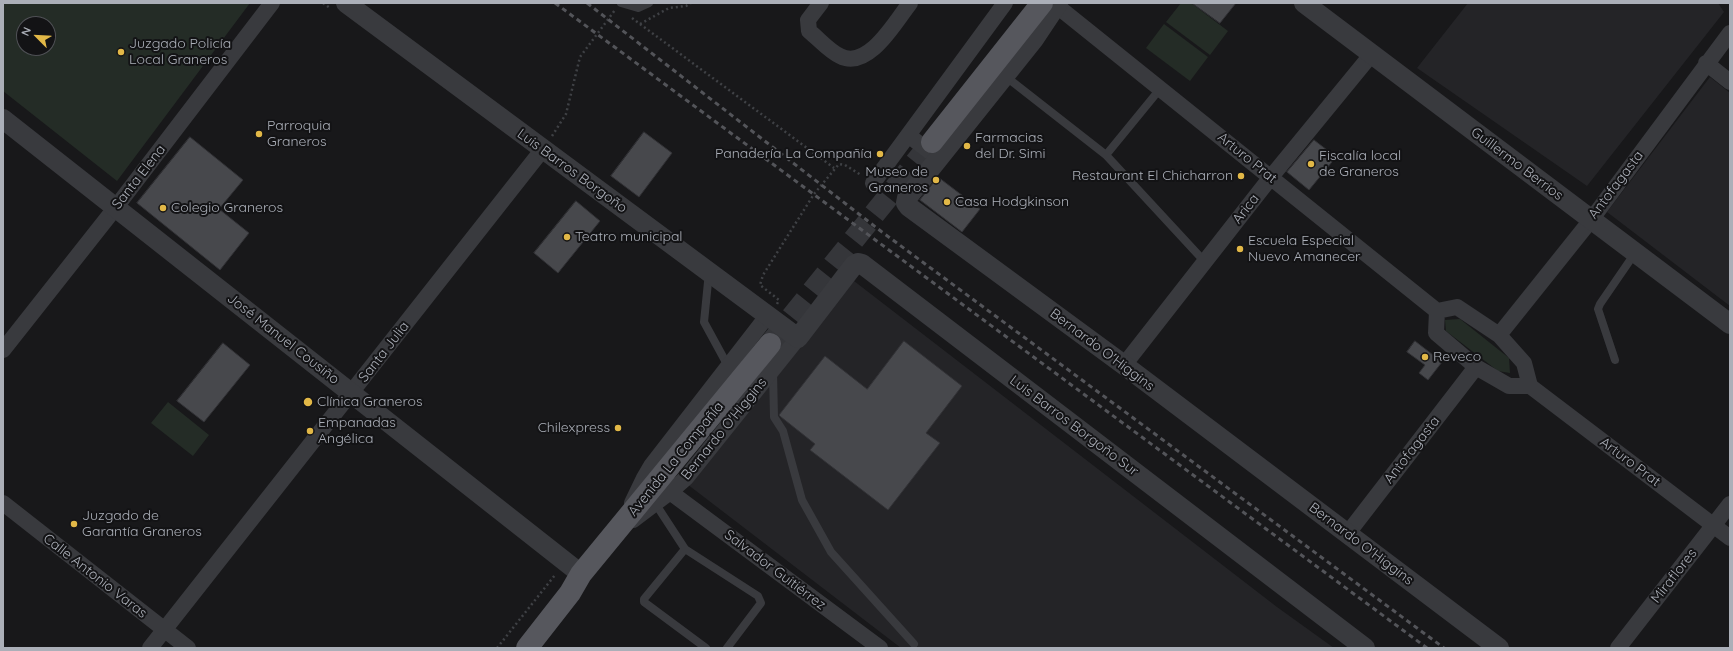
<!DOCTYPE html>
<meta charset="utf-8">
<style>
body{margin:0}
#map{position:relative;width:1733px;height:651px;overflow:hidden;background:#18181a;font-family:Quicksand,sans-serif}
canvas{display:block}
.frame{position:absolute;inset:0;border:4px solid #abafb8;pointer-events:none}
.north{position:absolute;left:16px;top:16px;width:40px;height:40px;box-sizing:border-box;background:#131315;border:1px solid #505156;border-radius:50%;rotate:294deg;font-size:11px;font-weight:700;line-height:16px;text-align:center;color:#abafb8}
.north::after{content:'';display:block;margin:auto;width:14px;height:18px;background:#e2b847;clip-path:polygon(50% 0,100% 100%,50% 72%,0 100%)}
</style>
<div id="map">
<canvas width="1733" height="651"></canvas>
<div class="frame"></div>
<div class="north">N</div>
</div>
<script>
const c = document.querySelector('canvas').getContext('2d');
c.lineJoin = 'round';
function paint(path, color) {
  c.fillStyle = color;
  c.fill(path, 'evenodd');
}
function trace(path, color, width, dash) {
  c.strokeStyle = color;
  c.lineWidth = width;
  c.lineCap = dash ? 'butt' : 'round';
  c.setLineDash(dash || []);
  c.stroke(path);
}
function write(font, color, halo, rows, align = 'center') {
  c.font = font + ' Quicksand,sans-serif';
  c.lineWidth = 4;
  c.setLineDash([]);
  c.textBaseline = 'middle';
  c.strokeStyle = halo;
  c.fillStyle = color;
  for (const [text, x, y, turn = 0] of rows) {
    c.save();
    c.translate(x, y);
    c.rotate((+turn || 0) * Math.PI / 180);
    c.textAlign = isNaN(turn) ? turn : align;
    if (halo) c.strokeText(text, 0, 0);
    c.fillText(text, 0, 0);
    c.restore();
  }
}
const built = new Path2D(`
 M1468 3H1718L1724 12 1587 186 1417 68Z
 M1710 77 1730 93V306L1607 212Z
 M844 281H854L1277 607 1334 648H901L687 484Z`);
const green = new Path2D(`
 M3 3H250L117 181 3 91ZM24 24H48V48H24Z
 M1181 3H1191L1228 31 1210 55 1166 22Z
 M1164 24 1208 57 1190 81 1146 48Z
 M1460 319 1509 358 1510 373 1498 371 1446 331 1445 320Z
 M168 402 209 435 193 456 151 423Z`);
const building = new Path2D(`
 M1192 3H1236L1220 23Z
 M644 132 672 153 639 197 611 176Z
 M190 137 243 180 219 209 249 233 220 270 137 203Z
 M1314 140 1336 157 1309 190 1287 172Z
 M938 177 980 209 962 232 920 200Z
 M576 201 600 221 558 273 534 253Z
 M904 341 962 386 926 433 940 443 888 510 810 450 815 444 781 417 779 415 825 356 867 389Z
 M1415 341 1442 362 1428 380 1419 373 1425 365 1407 352Z
 M223 343 250 365 204 422 177 401Z`);
const primaryTunnel = new Path2D(`
 M771 343 932 142`);
const path = new Path2D(`
 M323 3 330 8
 M632 18 640 24 669 8 686 6 691 3
 M640 24 834 168
 M552 136 566 114 580 57 615 10
 M777 304 779 300 760 285 763 275 814 194 839 164 845 165 861 175
 M497 648 555 575`);
const service = new Path2D(`
 M621 3 638 8 649 3
 M1005 76 1106 155 1205 262
 M1106 155 1160 89
 M709 272 704 322 728 366
 M1615 360 1598 309 1600 304 1635 253
 M773 372 774 417 783 431 802 500 831 552 914 644
 M655 503 685 549 758 596 761 603 727 648
 M685 549 644 599V602L706 648`);
const minor = new Path2D(`
 M821 3 808 20 809 31C819 39 829 51 840 56 868 71 896 21 910 3
 M1057 6 1437 311
 M1706 63 1730 82
 M908 135 938 158
 M873 183 1005 3
 M1437 311 1436 333 1476 367 1509 386H1530L1730 538
 M1437 311 1457 307 1499 335 1524 363 1530 386
 M1499 335 1591 220 1730 33
 M3 350 116 207 272 3
 M1124 365 1271 177 1371 55
 M670 492 880 648
 M3 503 188 648
 M632 503 644 478 651 466 768 315
 M633 520 670 492 686 478 798 338
 M1348 533 1476 367
 M150 648 543 149
 M1618 648 1730 504`);
const tertiary = new Path2D(`
 M346 3 798 338 854 265 858 263 862 264 1365 648
 M1058 3 1034 39 907 198 906 203 909 207 1124 365 1499 648
 M1304 3 1730 324
 M3 119 581 574`);
const primary = new Path2D(`
 M932 142 1042 3
 M527 648 570 593 581 574 770 344`);
const rail = new Path2D(`
 M555 3 1427 648
 M587 3 882 232 1444 648`);
const markers = [
 [121,52,4,"#e2b847"],
 [259,134,4,"#e2b847"],
 [967,146,4,"#e2b847"],
 [880,154,4,"#e2b847"],
 [1311,164,4,"#e2b847"],
 [1241,176,4,"#e2b847"],
 [936,180,4,"#e2b847"],
 [947,202,4,"#e2b847"],
 [163,208,4,"#e2b847"],
 [567,237,4,"#e2b847"],
 [1240,249,4,"#e2b847"],
 [1425,357,4,"#e2b847"],
 [308,402,5,"#e2b847"],
 [618,428,4,"#e2b847"],
 [310,431,4,"#e2b847"],
 [74,524,4,"#e2b847"]
];
const poiNames = [
 ["Juzgado Policía",129,44],
 ["Local Graneros",129,60],
 ["Parroquia",267,126],
 ["Graneros",267,142],
 ["Farmacias",975,138],
 ["del Dr. Simi",975,154],
 ["Panadería La Compañía",872,154,"right"],
 ["Fiscalía local",1319,156],
 ["de Graneros",1319,172],
 ["Museo de",928,172,"right"],
 ["Graneros",928,188,"right"],
 ["Restaurant El Chicharron",1233,176,"right"],
 ["Casa Hodgkinson",955,202],
 ["Colegio Graneros",171,208],
 ["Teatro municipal",575,237],
 ["Escuela Especial",1248,241],
 ["Nuevo Amanecer",1248,257],
 ["Reveco",1433,357],
 ["Clínica Graneros",317,402],
 ["Empanadas",318,423],
 ["Angélica",318,439],
 ["Chilexpress",610,428,"right"],
 ["Juzgado de",82,516],
 ["Garantía Graneros",82,532]
];
const streetNames = [
 ["Arturo Prat",1247,158,39],
 ["Guillermo Berrios",1517,164,37],
 ["Luis Barros Borgoño",572,171,36],
 ["Santa Elena",139,177,-52],
 ["Antofagasta",1616,185,-53],
 ["Arica",1246,209,-52],
 ["José Manuel Cousiño",283,339,38],
 ["Bernardo O'Higgins",1102,350,37],
 ["Santa Julia",384,352,-52],
 ["Luis Barros Borgoño Sur",1074,426,37],
 ["Bernardo O'Higgins",724,429,-51],
 ["Antofagasta",1412,450,-52],
 ["Avenida La Compañía",676,459,-51],
 ["Arturo Prat",1630,462,37],
 ["Bernardo O'Higgins",1361,544,37],
 ["Salvador Guitiérrez",775,570,37],
 ["Calle Antonio Varas",95,576,38],
 ["Miraflores",1674,576,-52]
];
paint(built, '#242427');
paint(green, '#242c26');
paint(building, '#47484c');
trace(building, '#323236', 1);
trace(primaryTunnel, '#35363a', 22, [22, 11]);
trace(path, '#3f4145', 2.5, [2, 3]);
trace(service, '#393a3e', 8);
trace(minor, '#393a3e', 16);
trace(tertiary, '#393a3e', 20);
trace(primary, '#56575d', 22);
trace(rail, '#535459', 3, [5, 4]);
for (const [x, y, r, color] of markers) {
  const dot = new Path2D();
  dot.arc(x, y, r, 0, 2 * Math.PI);
  c.fillStyle = color;
  c.fill(dot);
  trace(dot, '#131315', 1.5);
}
write('14px', '#abafb8', '#131315', poiNames, 'left');
write('14px', '#abafb8', '#131315', streetNames);
</script>
